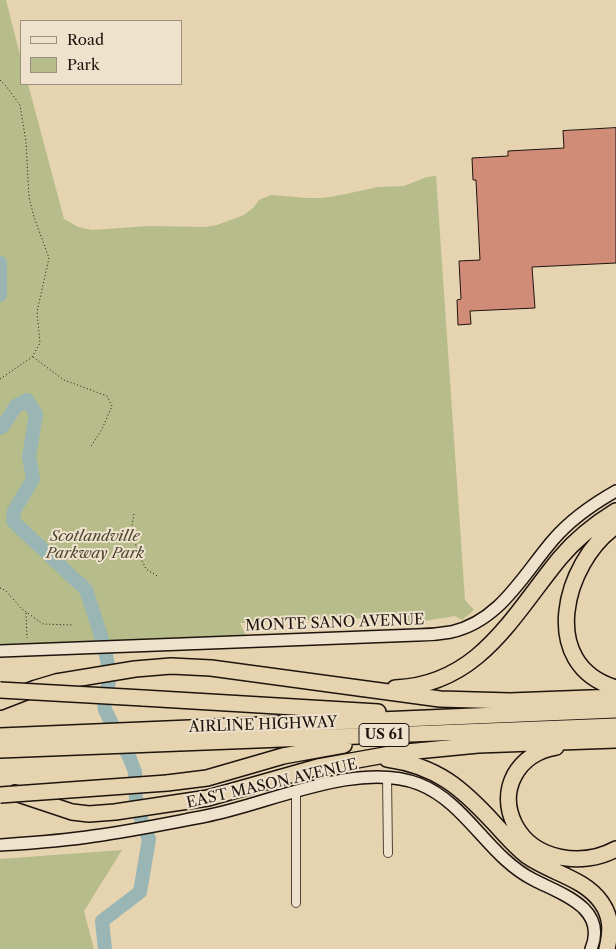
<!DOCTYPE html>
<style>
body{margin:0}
#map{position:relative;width:616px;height:949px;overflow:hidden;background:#e6d3b0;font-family:"Libre Caslon Text",serif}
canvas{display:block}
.legend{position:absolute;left:20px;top:20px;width:162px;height:65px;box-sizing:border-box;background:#efe2cc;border:1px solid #9b9080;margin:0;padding:6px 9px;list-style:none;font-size:15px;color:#1e140e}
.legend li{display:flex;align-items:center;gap:10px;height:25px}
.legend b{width:25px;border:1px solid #9b9080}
</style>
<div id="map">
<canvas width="616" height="949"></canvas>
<ul class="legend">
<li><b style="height:6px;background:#efe2cc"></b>Road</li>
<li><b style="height:14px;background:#b6bc8a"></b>Park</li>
</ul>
</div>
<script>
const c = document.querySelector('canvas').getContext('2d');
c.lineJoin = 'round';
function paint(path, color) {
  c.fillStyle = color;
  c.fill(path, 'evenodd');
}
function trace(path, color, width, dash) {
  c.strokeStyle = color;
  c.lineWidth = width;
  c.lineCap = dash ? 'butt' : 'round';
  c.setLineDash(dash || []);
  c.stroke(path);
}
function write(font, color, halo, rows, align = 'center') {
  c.font = font + ' "Libre Caslon Text",serif';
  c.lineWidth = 4;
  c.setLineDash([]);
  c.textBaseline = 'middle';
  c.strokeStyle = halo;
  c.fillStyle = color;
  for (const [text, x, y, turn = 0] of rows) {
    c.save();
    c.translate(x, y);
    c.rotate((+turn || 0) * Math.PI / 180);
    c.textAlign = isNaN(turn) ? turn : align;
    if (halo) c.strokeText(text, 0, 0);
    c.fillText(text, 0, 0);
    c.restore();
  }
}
const green = new Path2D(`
 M0 0H6L21 59V84H28L64 219 78 227 92 230 149 226 205 227 217 225 244 215 254 207 259 200 271 195 307 198H323L341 195 378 187 404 186 427 177 436 176 465 600 474 610 462 620 455 616 412 623 408 621 402 622 390 617 240 623 246 636 0 646Z
 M122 850 84 911 94 949H0V859Z`);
const river = new Path2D(`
 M0 263V295
 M0 428 2 427 16 406 27 400 36 414 29 457 33 479 14 511 13 521C31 539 50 555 68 573 74 580 83 584 87 592 95 621 107 646 109 676 110 689 102 697 105 710L130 759 135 772 136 800 142 822 149 839 140 892 102 921 105 949`);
const building = new Path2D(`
 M616 128V263L532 267 535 308 470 311 471 324 458 325 457 300 461 299 459 261 480 260 476 180H473L472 158 508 156V151L564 148 563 131Z`);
const path = new Path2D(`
 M0 80 6 86 20 105 26 142 29 197 34 217 49 258 37 312 40 343 32 357 0 379
 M33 357 64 380 107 396 112 406 102 429 90 448
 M134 514 131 531 139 554 146 569 159 577
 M0 588 5 590 22 609 43 624 72 625
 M26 613 27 638`);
const street = new Path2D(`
 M387 776 388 853
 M296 792V903`);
const secondary = new Path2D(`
 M0 651 417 635C428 635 440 634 451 632 500 621 523 575 553 540 571 519 593 504 616 491
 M0 845C31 843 63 841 94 836 131 831 169 823 206 816 269 804 357 760 419 784 467 803 488 857 534 880 561 894 608 908 591 949`);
const highway = new Path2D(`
 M616 526C564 562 537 665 616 688
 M395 688C479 685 513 615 560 558 576 539 595 524 616 511
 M143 698 378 712
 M0 702 36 688 56 682 135 669 171 666 211 668 440 699 510 701 616 697
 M0 736 616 710
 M556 747C518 753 497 790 515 825 534 861 583 867 616 849
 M0 750 616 726
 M387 759C437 766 462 788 495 824 505 835 515 847 527 856 551 873 584 878 601 902 612 917 611 932 607 949
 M167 783 207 778 283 756 344 745
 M15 793 72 812 89 814 115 812 208 798 318 767 396 753 478 745 616 740`);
const highwayBridge = new Path2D(`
 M0 690 143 698
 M0 795 167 783`);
const shields = [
 [384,735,50]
];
const shieldNames = [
 ["US 61",384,735]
];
const parkNames = [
 ["Scotlandville",95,537],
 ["Parkway Park",95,554]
];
const streetNames = [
 ["MONTE SANO AVENUE",335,623,-2],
 ["AIRLINE HIGHWAY",263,725,-2],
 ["EAST MASON AVENUE",272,784,-13]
];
paint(green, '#b6bc8a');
trace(river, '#99b6b4', 14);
paint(building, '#d18c78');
trace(building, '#1e140e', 1);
trace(street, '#504436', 10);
trace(secondary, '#1e140e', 14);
trace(highway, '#1e140e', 18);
trace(path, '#1e140e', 1, [1, 2.5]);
trace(street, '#efe2cc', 8);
trace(secondary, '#efe2cc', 11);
trace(highway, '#e6d3b0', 15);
trace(highwayBridge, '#1e140e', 18, []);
trace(highwayBridge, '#e6d3b0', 15);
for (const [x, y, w] of shields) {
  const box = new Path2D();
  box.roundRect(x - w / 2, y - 11.5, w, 23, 4);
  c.fillStyle = '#efe2cc';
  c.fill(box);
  trace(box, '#1e140e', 1);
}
write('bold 14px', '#1e140e', null, shieldNames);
write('italic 15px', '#4c4633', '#efe2cc', parkNames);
write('15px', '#1e140e', '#efe2cc', streetNames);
</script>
